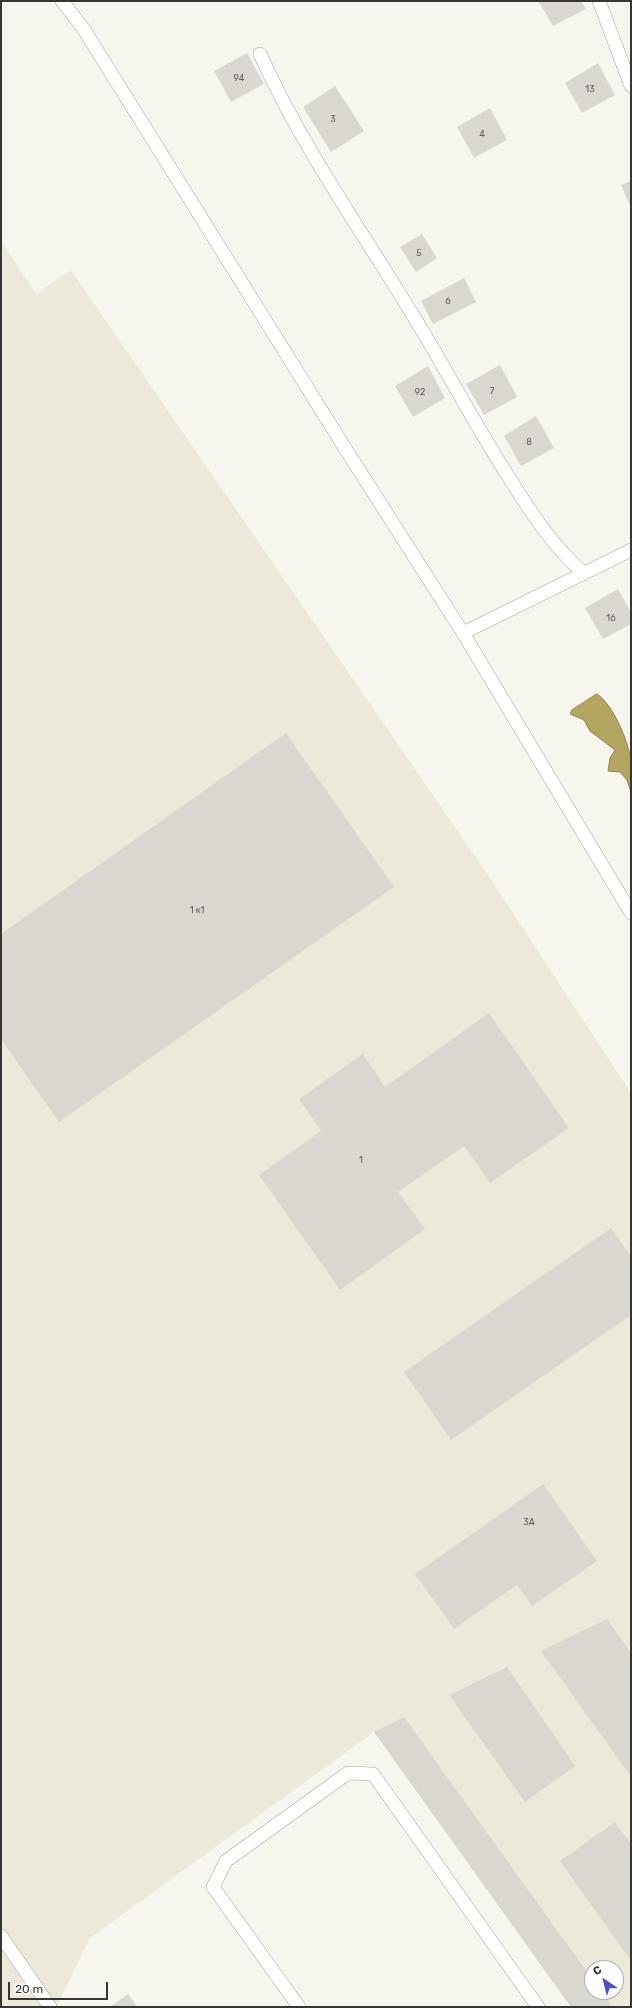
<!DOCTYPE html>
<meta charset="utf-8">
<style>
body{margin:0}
#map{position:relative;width:632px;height:2008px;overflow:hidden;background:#f7f6ee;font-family:Rubik,sans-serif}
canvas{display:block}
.frame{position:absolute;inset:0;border:2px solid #373633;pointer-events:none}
.north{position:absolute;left:584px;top:1960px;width:40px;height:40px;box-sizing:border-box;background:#fff;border:1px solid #afafad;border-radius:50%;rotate:325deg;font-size:11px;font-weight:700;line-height:16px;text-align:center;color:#373633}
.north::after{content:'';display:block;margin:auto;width:14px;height:18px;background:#4d50c6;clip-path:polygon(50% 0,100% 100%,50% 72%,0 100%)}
.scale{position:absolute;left:8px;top:1982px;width:100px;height:18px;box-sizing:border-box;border:2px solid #373633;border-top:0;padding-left:5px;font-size:12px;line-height:14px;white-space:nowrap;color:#373633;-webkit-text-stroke:3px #fff;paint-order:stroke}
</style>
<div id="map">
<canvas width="632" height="2008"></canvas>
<div class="frame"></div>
<div class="north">С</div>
<div class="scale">20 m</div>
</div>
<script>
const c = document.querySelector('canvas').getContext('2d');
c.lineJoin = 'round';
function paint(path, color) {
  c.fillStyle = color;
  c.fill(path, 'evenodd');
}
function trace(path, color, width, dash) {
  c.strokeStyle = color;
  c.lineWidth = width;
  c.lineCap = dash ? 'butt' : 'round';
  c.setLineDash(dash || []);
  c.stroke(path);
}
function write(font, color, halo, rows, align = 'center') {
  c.font = font + ' Rubik,sans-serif';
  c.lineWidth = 3.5;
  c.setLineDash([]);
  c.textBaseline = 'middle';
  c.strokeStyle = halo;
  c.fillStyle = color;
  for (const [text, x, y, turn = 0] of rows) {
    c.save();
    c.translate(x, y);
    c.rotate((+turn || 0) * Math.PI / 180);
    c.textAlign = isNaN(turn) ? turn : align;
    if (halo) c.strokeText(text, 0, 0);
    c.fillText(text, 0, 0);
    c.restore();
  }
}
const built = new Path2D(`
 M1 241 36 294 71 270 488 875 631 1093V2007H571L374 1732 90 1938 56 2007H1ZM592 1968H616V1992H592Z`);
const water = new Path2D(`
 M597 694C613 704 628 741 631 760 632 770 631 781 631 792L627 780 620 772 608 771 610 758 615 750 590 731 584 720 570 714 572 710Z`);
const building = new Path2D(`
 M538 1H581L586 9 553 26Z
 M247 53 264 84 231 102 214 71Z
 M598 63 615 95 582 113 565 83Z
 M335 86 364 131 331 152 303 107Z
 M490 108 507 140 474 158 457 127Z
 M631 181V208L621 185Z
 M422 234 437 258 416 272 400 247Z
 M464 278 476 302 433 324 421 301Z
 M500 365 517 397 484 415 466 384Z
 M428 366 445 398 413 417 395 386Z
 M536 416 554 448 521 466 504 436Z
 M618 589 631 612V624L603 639 585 608Z
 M286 733 394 887 59 1122 1 1039V934Z
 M489 1013 569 1128 490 1183 464 1146 398 1192 425 1229 340 1290 259 1175 321 1131 299 1099 363 1054 385 1087Z
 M611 1228 631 1256V1315L451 1440 404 1372Z
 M543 1484 597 1561 532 1606 517 1585 454 1629 415 1574Z
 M607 1619 631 1653V1777L541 1651Z
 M507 1667 575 1766 525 1802 449 1695Z
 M404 1717 592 1979V1992H602L612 2007H571L374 1732Z
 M615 1822 631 1844V1961L560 1861Z
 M128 1994 137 2007H110Z`);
const service = new Path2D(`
 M62 1 83 28 343 445 463 633 631 913
 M599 1 631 86
 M260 54C301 145 359 227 411 312 445 367 475 425 510 479 532 514 553 547 584 573
 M463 633 631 550
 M1 1936 50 2007
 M299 2007 213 1887 226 1861 348 1773 373 1774 538 2007`);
const numberNames = [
 ["94",239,78],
 ["13",590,89],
 ["3",333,119],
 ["4",482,134],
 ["5",419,253],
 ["6",448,301],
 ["7",492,391],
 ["92",420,392],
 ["8",529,442],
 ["16",611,618],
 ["1 к1",197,910],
 ["1",361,1160],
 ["3А",529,1522]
];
paint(built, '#ede9da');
paint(water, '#b4a561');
trace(water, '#8e8453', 1);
paint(building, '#d9d7cf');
trace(service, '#a4a29b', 14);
trace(service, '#fff', 13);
write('9px', '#605e5a', null, numberNames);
</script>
